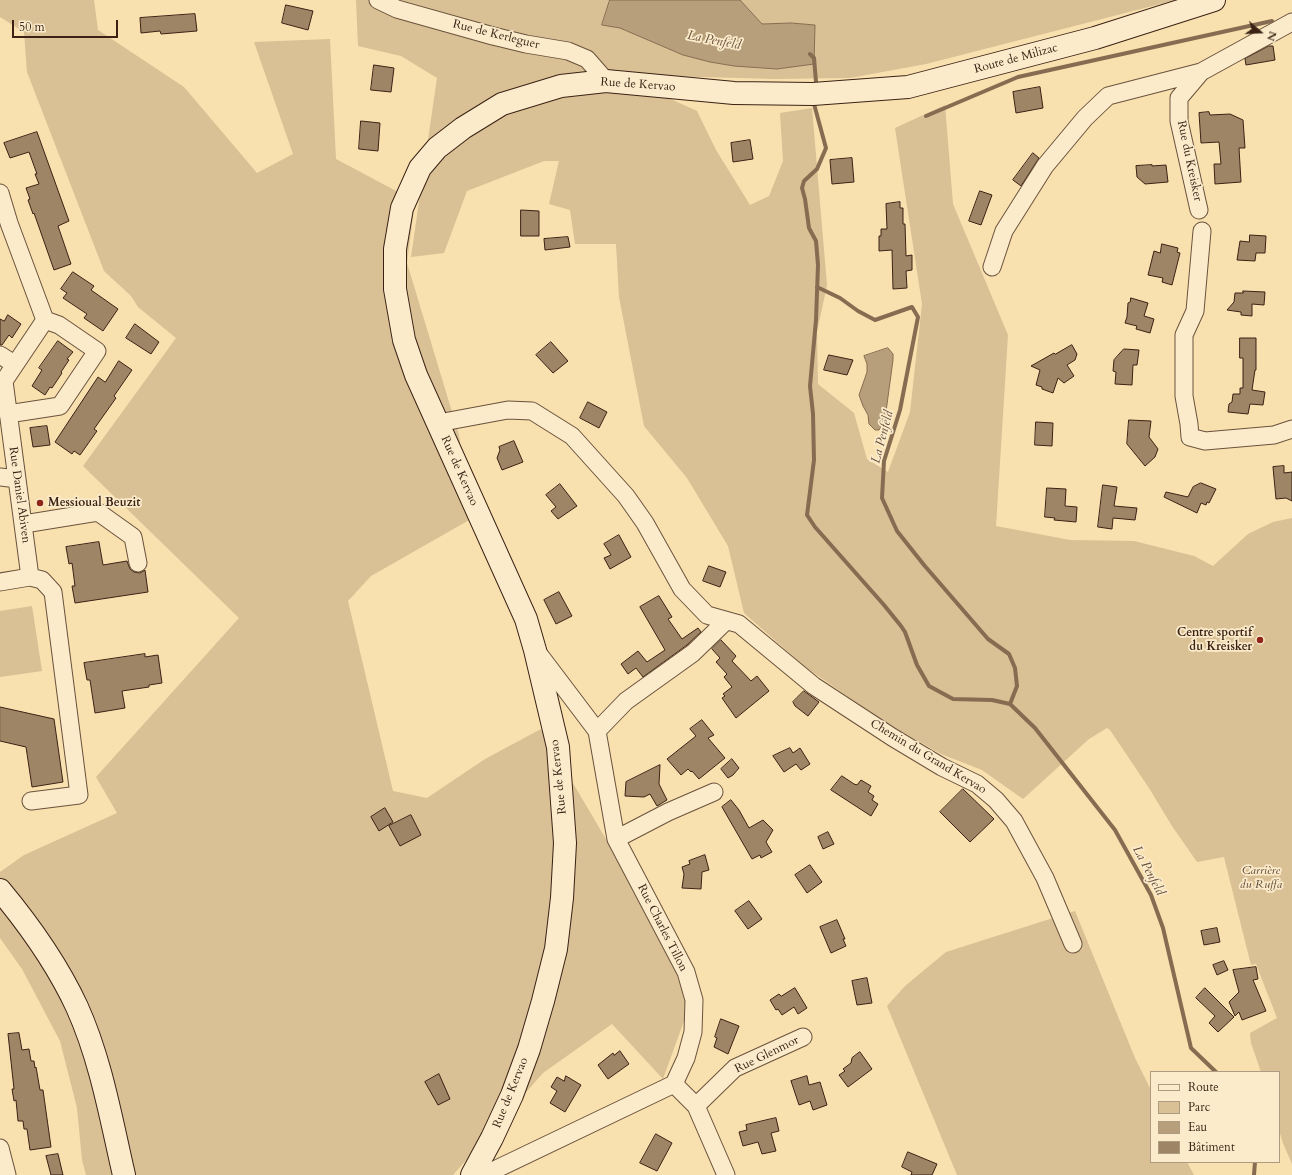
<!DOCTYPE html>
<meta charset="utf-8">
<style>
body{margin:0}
#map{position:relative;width:1292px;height:1175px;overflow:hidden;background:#f9e0af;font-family:Cardo,serif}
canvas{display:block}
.legend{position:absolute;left:1150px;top:1071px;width:130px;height:92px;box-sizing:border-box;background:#fbebcb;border:1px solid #ae9b82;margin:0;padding:5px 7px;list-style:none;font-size:12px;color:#3b2215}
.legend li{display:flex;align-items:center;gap:8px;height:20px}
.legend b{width:20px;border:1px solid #ae9b82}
.north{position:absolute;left:1240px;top:12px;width:40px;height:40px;-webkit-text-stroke:3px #fbebcb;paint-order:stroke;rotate:109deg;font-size:11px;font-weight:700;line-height:16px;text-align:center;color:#3b2215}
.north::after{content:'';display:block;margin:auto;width:14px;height:18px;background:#3b2215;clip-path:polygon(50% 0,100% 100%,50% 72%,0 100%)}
.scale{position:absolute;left:12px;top:20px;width:106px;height:18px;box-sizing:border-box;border:2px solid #3b2215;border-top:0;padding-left:5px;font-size:12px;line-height:14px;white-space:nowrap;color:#3b2215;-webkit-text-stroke:3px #fbebcb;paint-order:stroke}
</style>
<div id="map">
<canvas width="1292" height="1175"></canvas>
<ul class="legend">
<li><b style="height:5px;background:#fbebcb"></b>Route</li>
<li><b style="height:11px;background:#d9c095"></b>Parc</li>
<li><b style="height:11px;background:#b89f7b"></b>Eau</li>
<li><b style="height:11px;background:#9e8565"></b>Bâtiment</li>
</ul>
<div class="north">N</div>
<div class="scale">50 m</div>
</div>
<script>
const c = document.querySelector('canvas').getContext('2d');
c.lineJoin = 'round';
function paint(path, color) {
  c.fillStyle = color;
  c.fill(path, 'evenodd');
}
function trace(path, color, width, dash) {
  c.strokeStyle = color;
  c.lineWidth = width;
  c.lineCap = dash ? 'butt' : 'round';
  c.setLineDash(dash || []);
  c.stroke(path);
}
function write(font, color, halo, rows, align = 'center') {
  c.font = font + ' Cardo,serif';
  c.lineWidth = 3.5;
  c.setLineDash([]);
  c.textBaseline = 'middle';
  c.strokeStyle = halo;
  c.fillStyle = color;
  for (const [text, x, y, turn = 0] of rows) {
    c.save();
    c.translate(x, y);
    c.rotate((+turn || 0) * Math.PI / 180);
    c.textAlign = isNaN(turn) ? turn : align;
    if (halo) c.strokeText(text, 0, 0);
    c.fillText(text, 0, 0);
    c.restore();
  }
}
const green = new Path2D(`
 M0 0H94L98 30 184 87 257 173 293 154 254 42 330 39 336 159 415 201 407 263 459 435 471 519 371 576 348 601 393 791 427 798 485 759 541 729 662 934 689 1007 663 1079 612 1024 543 1073 453 1175H86L82 1160 77 1108 60 1041 22 969 0 938V872L24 855 117 813 96 777 239 618 83 466 176 338 138 307 131 296 104 271 27 72 24 32 0 17Z
 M356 0H610L602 25 620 28 683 55 710 62 734 66 777 69 814 64 815 25 791 23 762 24 740 0H1176L926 64 850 78 775 79 664 76V96L697 111 716 150 750 205 769 196 783 161 780 113 812 108 827 285 817 332 818 384 854 413 867 459 888 472 910 412 922 304 895 128 945 105 953 204 1008 335 996 526 1070 540 1134 541 1194 556 1213 566 1248 534 1273 522 1292 518V1164L1283 1143 1279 1130V1072H1261L1251 1043 1250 1033 1277 1018 1256 964 1251 965 1224 857 1197 862 1172 826 1149 788 1110 730 1107 728 1089 739 1023 799 982 770 941 754 883 721 804 666 744 613 728 546 687 478 644 426 619 297 616 244H575L570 210 549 204 559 161H544L467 191 444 253 411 257 437 78 401 56 358 46Z
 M32 606 42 671 0 677V611Z
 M1075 911 1135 1058 1151 1090V1162H1187L1194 1175H957L887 1006 905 986 946 952Z`);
const water = new Path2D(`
 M610 0H740L762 24 791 23 815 25 814 64 777 69 734 66 710 62 683 55 620 28 602 25Z
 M888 348 893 354V360L885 419 879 430H875L869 424 868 415 863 406 859 395 867 372V364L864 356Z`);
const stream = new Path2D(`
 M810 54 814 58 816 82
 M814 104 826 148 817 169 804 181 802 188 805 199 809 228 816 241 818 265 816 320 810 386 813 414 814 460 807 515 815 527 884 605 901 626 905 632 917 665 929 686 953 699 992 700 1010 704 1035 728 1115 830 1151 895 1163 928 1191 1048 1216 1072
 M926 116 1018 77 1272 21
 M817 287 840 298 858 311 875 320 912 307 918 317 900 410 884 461 882 498 897 531 924 565 988 639 1009 654 1015 668 1017 686 1010 704
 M1254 1175 1255 1162`);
const building = new Path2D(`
 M286 5 313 11 308 30 282 23Z
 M195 14 197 31 161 34 160 31 141 33 140 18Z
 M1269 46H1273L1275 60 1246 65 1245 59Z
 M374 65 394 68 391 92 371 90Z
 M1040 87 1043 108 1016 113 1013 92Z
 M1209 112 1210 115 1230 114 1243 120 1245 148H1239L1241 182 1215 184 1214 164H1221L1219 142 1201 143 1199 113Z
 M361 121 380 123 378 151 359 149Z
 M37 132 69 221 58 226 71 264 54 270 34 213 33 214 28 200 30 199 26 188 39 184 35 174H37L29 152 10 158 4 143Z
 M750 140 753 159 733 162 731 143Z
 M1033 153 1039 158 1021 186 1013 180Z
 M852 158 854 182 832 184 830 160Z
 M1152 165V166L1166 165 1168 182 1145 184 1137 177 1136 166Z
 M980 191 992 195 981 225 969 221Z
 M900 202V208H903V224H905L906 256 912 255V270L906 271 907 288 893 289 892 250 879 251V236H881V229H887L886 204Z
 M521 210 539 211V236H521Z
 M1250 235 1266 236 1265 253H1256L1255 261 1237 260 1240 241 1249 242Z
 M568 237 570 247 545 250 544 239Z
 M1162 244 1178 248 1177 252 1180 253 1172 285 1162 282 1163 278 1148 275 1154 251 1160 253Z
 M73 272 94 286 91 290 118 309 103 331 84 318 87 314 63 298 67 293 61 289Z
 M1243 291 1265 292 1264 305 1252 304V316L1241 315V312L1227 310 1234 302 1235 293H1243Z
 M1131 298 1148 303 1144 316 1154 319 1150 333 1136 329 1137 326 1125 323 1127 317 1128 303 1130 302Z
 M8 315 21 324 12 338 9 335 2 345H0V319L4 321Z
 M135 324 159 342 151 354 126 338Z
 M1240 338H1256V370H1255L1252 390 1265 392 1263 405 1250 404 1248 414 1228 412 1229 404 1232 402 1233 394H1240V388H1243V358H1240Z
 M58 341 73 352 67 359 69 360 61 372 62 373 52 388 50 387 45 395 32 386 42 370 39 368Z
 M551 342 568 361 553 373 536 355Z
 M1072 345 1077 354 1075 360 1067 365 1074 376 1064 383 1058 378 1053 393 1042 389V387L1036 385 1040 370 1031 366 1054 353 1055 354Z
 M1124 349 1139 350 1137 365H1133L1132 385 1115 384 1116 372 1113 371 1114 360Z
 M829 355 853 360 847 375 824 370Z
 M119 361 132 370 114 396 116 398 94 429 97 431 80 455 74 451 72 454 55 442 98 377 105 382Z
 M588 402 607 412 599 428 580 418Z
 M1129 420 1151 421 1149 437 1158 449 1155 457 1145 466 1127 444Z
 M1036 422 1053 423 1052 446 1035 445Z
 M47 426 50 445 33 447 30 428Z
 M514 441 523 462 502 470 497 458 500 450 499 447Z
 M1284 466V473L1292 472V501L1286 498 1276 499 1273 467Z
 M1201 483 1216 489 1209 503 1207 502 1206 505 1201 503 1197 513 1164 497 1166 492 1188 497 1193 487Z
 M560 484 577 506 558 519 551 511 556 507 546 495Z
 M1103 485 1117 487 1114 506 1137 508 1135 520 1113 518 1112 529 1098 527Z
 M1047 488 1066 489 1065 506 1077 507 1076 522 1054 520 1055 518 1045 517Z
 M619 535 631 557 610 569 604 558 611 555 604 544Z
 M99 542 103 565 127 561 130 569 134 572 140 573 145 570 148 592 75 603 72 586H75L72 563 69 564 66 547Z
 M709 566 726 572 720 587 703 581Z
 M559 592 572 616 556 624 544 600Z
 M659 596 672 617 668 619 682 639 698 628 701 632 687 645 643 677 636 668 628 674 621 664 638 651 647 662 665 650 640 607Z
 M721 640 736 656 732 661 751 681 757 676 769 691 736 718 722 698 725 696 723 694 732 687 724 677 727 674 716 662 720 658 712 649Z
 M145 654V657L158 655 162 683 149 685V687L122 691 125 708 95 713 90 680H87L84 663Z
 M804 691 819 702 808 716 795 706 793 702Z
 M0 707 54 719 63 782 32 787 26 747 0 741Z
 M702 720 714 735 708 738 725 758 699 779 692 771 691 772 688 769 681 775 667 759 696 736 690 729Z
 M790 748 793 753 800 748 810 764 801 770 796 764 784 772 773 756Z
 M732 759 739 768 733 775 728 778 721 769Z
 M660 765 659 784 667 800 657 806 650 794 644 797 625 796 626 782Z
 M842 776 854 784 857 785 861 780 871 786 868 792 874 796 872 800 878 804 871 816 831 790Z
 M963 789 994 819 970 842 940 812Z
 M731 800 739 810 749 828 763 820 773 830 766 842 772 852 761 858 760 855 752 859 722 807Z
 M385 808 393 822 379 831 371 817Z
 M411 815 421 835 400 846 389 826Z
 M828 832 834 844 823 849 818 837Z
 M705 855 709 870 702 872 701 889 682 888 684 874 682 867 690 864 689 861Z
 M810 865 822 882 807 893 795 875Z
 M749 901 762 919 748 929 735 911Z
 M837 920 845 939H843L846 946 831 953 820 927Z
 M1217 928 1220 942 1204 945 1201 931Z
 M1224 961 1228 970 1217 975 1213 965Z
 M1256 967 1258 979 1253 980 1266 1011 1242 1020 1239 1012 1235 1016 1229 1002 1239 992 1233 970Z
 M867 978 872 1003 857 1005 852 981Z
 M795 988 807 1008 798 1014 794 1007 782 1015 778 1009 776 1010 770 1000 779 994 781 996Z
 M1205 988 1234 1017 1218 1032 1209 1023 1215 1016 1196 998Z
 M721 1019 739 1026 728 1054 714 1047 717 1038 715 1037Z
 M19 1033 22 1050 29 1049 31 1061H34L35 1068 36 1067 40 1090H43L51 1147 30 1150 27 1129H24L23 1121H18L16 1100 14 1101 12 1089H14L8 1034Z
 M620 1051 629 1064 608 1079 598 1065 613 1053 614 1055Z
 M860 1052 872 1069 848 1087 839 1075 845 1071 843 1069 851 1063 852 1058Z
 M439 1074 450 1099 438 1105 425 1082Z
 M566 1076 581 1085 565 1112 550 1103 557 1091 551 1087 557 1077 564 1081Z
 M807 1076 809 1085 820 1082 827 1105 813 1110 810 1101 799 1105 791 1081Z
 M776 1118 779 1131 771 1133 776 1151 762 1154 758 1142 743 1146 739 1132 747 1130 746 1125Z
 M656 1134 672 1143 657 1171 640 1163Z
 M908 1152 937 1164 932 1175H911L912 1172 902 1167Z
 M58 1154 63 1175H51L46 1156Z`);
const minor = new Path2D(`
 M378 0 397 9 493 36 526 44 568 51 587 59 601 75 606 81
 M0 193 9 223 45 320 4 381 30 577 0 582
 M1199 210 1179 121V98L1201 72
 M1202 231 1195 311 1184 335V396L1189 424 1190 437 1205 441 1274 435 1292 429
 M992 267 1004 231 1045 166 1085 118 1108 96 1201 72 1292 22
 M0 355 14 364
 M8 414 60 406 97 351 59 325 45 320
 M438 423 508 410 532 411 572 436 626 496 645 523 682 589 707 615 739 624 814 686 892 737 942 767 977 784 996 800 1014 821 1045 878 1073 944
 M0 477 17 479
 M24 524 98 512 133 537 138 563
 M30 577 42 580 53 592 79 795 31 801
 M538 653 597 731 626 701 693 653 726 621
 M616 839 668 812 714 792
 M674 1084 696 1106 726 1175
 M696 1106 735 1068 803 1037
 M0 1148 7 1175
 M484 1175 674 1084 686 1058 693 1032 694 1000 686 972 616 839 597 731`);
const secondary = new Path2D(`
 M0 890C30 926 57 964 77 1007 101 1060 111 1119 124 1175
 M472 1175 492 1138 512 1095 529 1049 543 1001 556 949 562 898 565 843 558 747 535 650 526 619 416 375 404 340 395 289V249L402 208 420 168 437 148 463 128 502 104 561 86 606 81 734 93 813 94 908 87 1095 38 1214 0`);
const markers = [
 [40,503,4,"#8f2418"],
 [1260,640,4,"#8f2418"]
];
const streetNames = [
 ["Rue de Kerleguer",496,35,14],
 ["Route de Milizac",1016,59,-15],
 ["Rue de Kervao",638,85,4],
 ["Rue du Kreisker",1189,161,78],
 ["Rue de Kervao",459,471,66],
 ["Rue Daniel Abiven",19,495,82],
 ["Chemin du Grand Kervao",928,757,31],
 ["Rue de Kervao",559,777,-96],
 ["Rue Charles Tillon",662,928,63],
 ["Rue Glenmor",767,1055,-26],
 ["Rue de Kervao",511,1093,-68]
];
const poiNames = [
 ["Messioual Beuzit",48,503],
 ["Centre sportif",1252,633,"right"],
 ["du Kreisker",1252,647,"right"]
];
const parkNames = [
 ["Carrière",1261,871],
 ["du Ruffa",1261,885]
];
const waterNames = [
 ["La Penfeld",714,41,11],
 ["La Penfeld",883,437,-75],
 ["La Penfeld",1148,871,62]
];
paint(green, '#d9c095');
paint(water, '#b89f7b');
trace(water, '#866d52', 1);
trace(stream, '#866d52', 4);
paint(building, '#9e8565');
trace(building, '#3b2215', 1);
trace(minor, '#6a523c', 19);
trace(secondary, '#3b2215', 24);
trace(minor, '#fbebcb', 17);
trace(secondary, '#fbebcb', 22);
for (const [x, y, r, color] of markers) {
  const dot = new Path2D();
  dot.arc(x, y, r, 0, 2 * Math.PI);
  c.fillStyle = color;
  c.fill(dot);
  trace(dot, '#fbebcb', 1.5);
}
write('12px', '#3b2215', '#fbebcb', streetNames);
write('bold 12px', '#3b2215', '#fbebcb', poiNames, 'left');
write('italic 12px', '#624a35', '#fbebcb', parkNames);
write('italic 13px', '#674e39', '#fbebcb', waterNames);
</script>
